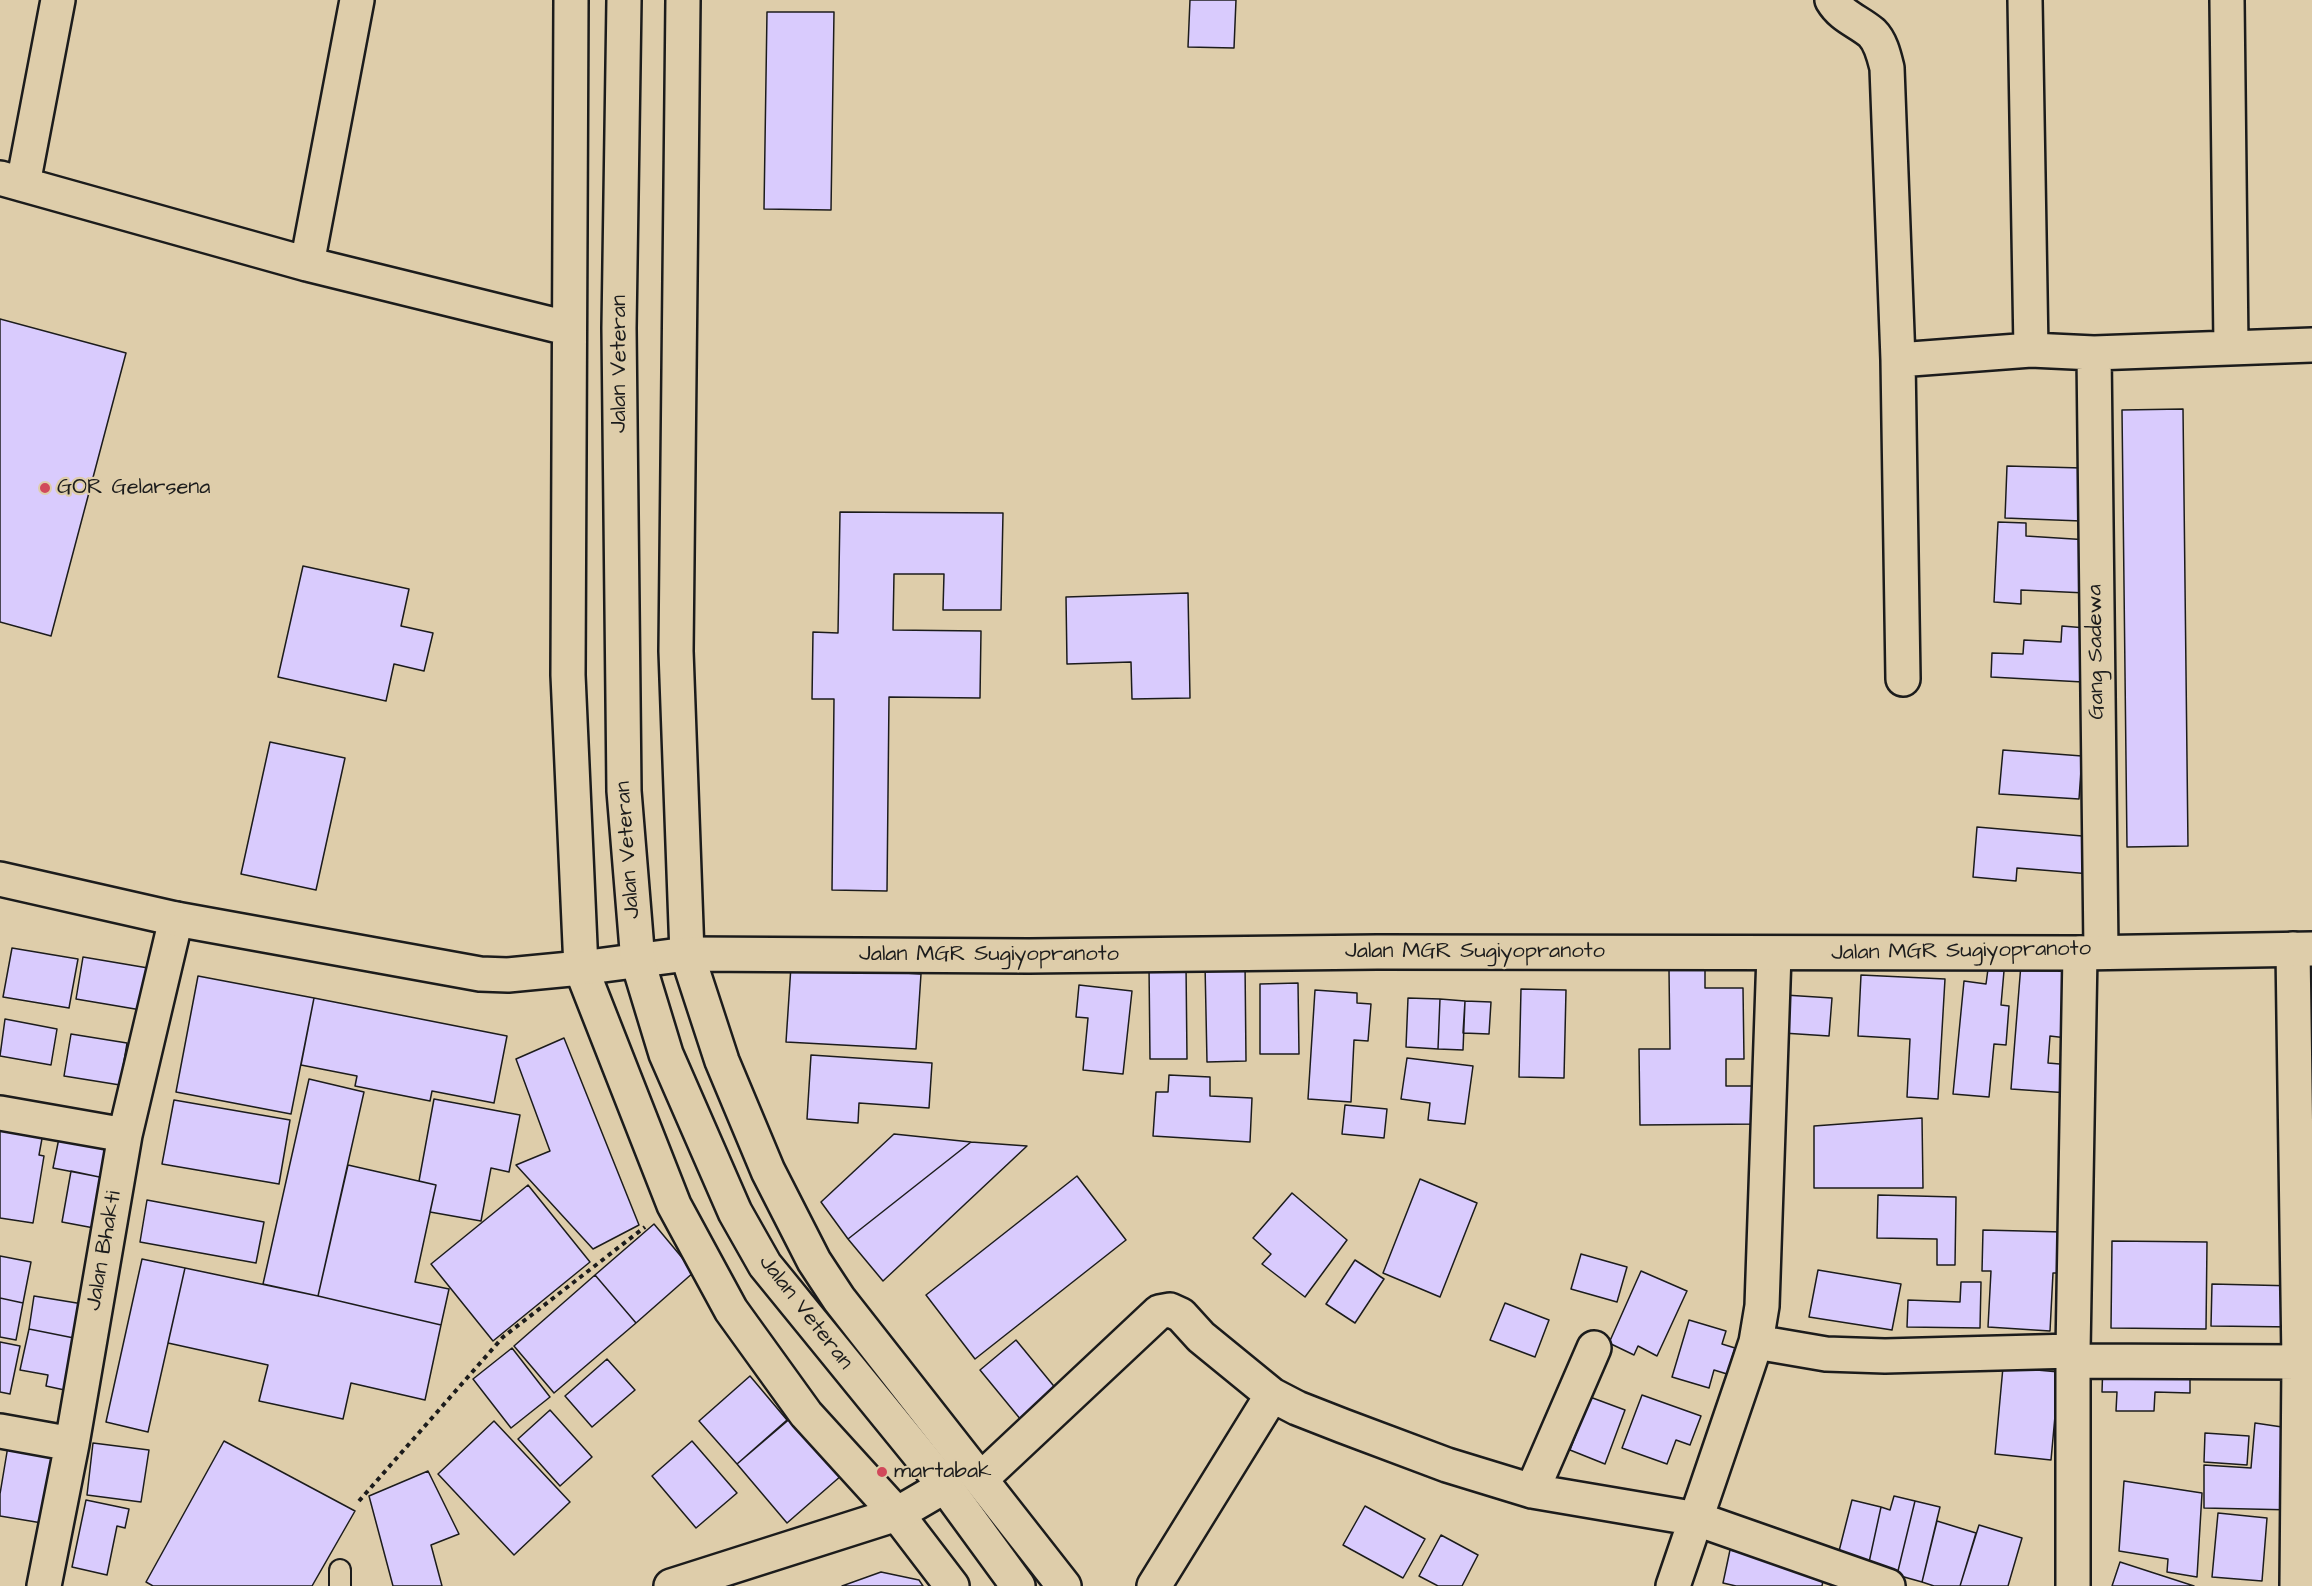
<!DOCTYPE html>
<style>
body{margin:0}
canvas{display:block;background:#decdaa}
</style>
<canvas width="2312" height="1586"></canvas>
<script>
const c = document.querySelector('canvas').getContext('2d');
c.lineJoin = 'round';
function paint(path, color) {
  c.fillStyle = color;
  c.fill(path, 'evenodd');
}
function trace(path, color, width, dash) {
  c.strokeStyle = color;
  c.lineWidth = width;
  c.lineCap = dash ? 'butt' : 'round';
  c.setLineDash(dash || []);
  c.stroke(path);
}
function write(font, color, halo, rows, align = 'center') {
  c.font = font + ' "Architects Daughter",sans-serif';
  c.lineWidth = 4.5;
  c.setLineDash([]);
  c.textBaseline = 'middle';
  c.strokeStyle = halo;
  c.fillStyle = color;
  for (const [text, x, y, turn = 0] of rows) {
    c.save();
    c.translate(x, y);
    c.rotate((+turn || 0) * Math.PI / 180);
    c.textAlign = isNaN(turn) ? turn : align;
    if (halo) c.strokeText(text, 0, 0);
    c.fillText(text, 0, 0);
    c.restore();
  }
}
const building = new Path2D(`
 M1190 0H1236L1234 48 1188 47Z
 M767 12H834L831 210 764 209Z
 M0 319 126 353 51 636 0 622Z
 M2183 409 2188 846 2127 847 2122 410Z
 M2007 466 2082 468 2081 521 2005 518Z
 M840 512 1003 513 1001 610H943L944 574H894L893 630 981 631 980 698 889 697 887 891 832 890 834 699H812L813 632 838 633Z
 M1998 522 2026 523V536L2089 540 2086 593 2021 590V604L1994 602Z
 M303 566 409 589 401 626 433 633 424 671 394 664 386 701 278 677Z
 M1188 593 1190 698 1132 699 1131 662 1067 664 1066 597Z
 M2062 626 2086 628 2083 682 1991 677 1992 653 2023 654 2024 640 2061 642Z
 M270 742 345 758 316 890 241 874Z
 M2003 750 2082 756 2079 799 1999 794Z
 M1977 827 2094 837 2091 874 2017 868 2016 881 1973 877Z
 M12 948 78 959 69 1008 3 997Z
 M83 957 154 969 147 1011 76 999Z
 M1245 963 1246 1061 1207 1062 1205 964Z
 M2021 964 2072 967 2067 1038 2050 1036 2048 1063 2071 1065 2069 1093 2011 1089Z
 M1186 965 1187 1059H1150L1149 966Z
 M791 966 921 974 916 1049 786 1042Z
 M1988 969 2004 971 2001 1005 2009 1006 2006 1045 1994 1044 1989 1097 1953 1094 1964 981 1986 984Z
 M1669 970H1705V988H1743L1744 1059H1726V1086H1759V1124L1640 1125 1639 1049H1670Z
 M1861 975 1945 979 1938 1099 1907 1097 1910 1039 1858 1036Z
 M198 976 314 998 291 1114 176 1092Z
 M1298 983 1299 1054H1260V984Z
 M1079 985 1132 991 1123 1074 1083 1070 1088 1018 1076 1017Z
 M1521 989 1566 990 1564 1078 1519 1077Z
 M1315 990 1357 993V1003L1371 1004 1368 1041 1354 1040 1351 1102 1308 1099Z
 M1785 995 1832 998 1829 1036 1783 1033Z
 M314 998 507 1036 494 1103 432 1091 430 1101 355 1086 357 1076 301 1065Z
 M1408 998 1440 999 1438 1049 1406 1047Z
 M1440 999 1465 1001 1463 1050 1438 1049Z
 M1465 1001 1491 1002 1489 1034 1463 1033Z
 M5 1019 57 1029 51 1065 0 1056Z
 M71 1034 127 1043 120 1085 64 1076Z
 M564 1038 639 1225 593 1249 516 1165 550 1151 516 1059Z
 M811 1055 932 1063 929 1108 859 1103 858 1123 807 1119Z
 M1407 1058 1473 1066 1465 1124 1428 1120 1430 1103 1401 1099Z
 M1169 1075 1210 1077V1096L1252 1098 1250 1142 1153 1136 1156 1092H1168Z
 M309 1079 364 1092 318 1296 263 1284Z
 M434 1099 520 1115 509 1172 491 1168 481 1221 430 1212 436 1185 419 1181Z
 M174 1100 290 1120 279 1184 162 1164Z
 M1345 1105 1387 1109 1384 1138 1342 1134Z
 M0 1115 45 1122 39 1155 44 1156 33 1223 0 1218Z
 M1922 1118 1923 1188H1814V1126Z
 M61 1128 118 1139 110 1179 53 1168Z
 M894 1134 971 1142 848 1239 821 1202Z
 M971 1142 1027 1146 883 1281 848 1239Z
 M348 1165 436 1185 415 1282 449 1289 441 1325 318 1296Z
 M71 1171 104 1178 94 1228 62 1222Z
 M1077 1176 1126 1240 975 1359 926 1295Z
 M1420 1179 1477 1203 1440 1297 1383 1273Z
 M528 1185 590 1262 493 1341 431 1264Z
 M1292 1193 1347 1240 1305 1297 1262 1264 1271 1254 1253 1238Z
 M1878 1195 1956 1197 1955 1265H1937V1239L1877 1238Z
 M147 1200 264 1222 256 1263 140 1242Z
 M654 1224 694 1272 636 1323 595 1275Z
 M1983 1230 2063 1232V1273H2053L2050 1331 1988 1327 1991 1271H1982Z
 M2112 1241 2207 1242 2206 1329 2111 1328Z
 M1581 1254 1627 1267 1617 1302 1571 1289Z
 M0 1256 31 1262 23 1303 0 1298Z
 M142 1259 185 1268 148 1432 106 1422Z
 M1355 1260 1384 1279 1355 1323 1326 1304Z
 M185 1268 318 1296 441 1325 425 1400 351 1383 343 1419 259 1401 268 1365 168 1343Z
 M1818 1270 1901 1284 1892 1330 1809 1317Z
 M1641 1271 1687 1291 1657 1356 1638 1346 1634 1355 1609 1343Z
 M595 1275 636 1323 554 1393 514 1346Z
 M1961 1282H1981L1980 1328 1907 1327 1908 1300 1960 1302Z
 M2212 1284 2296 1286 2295 1327 2211 1326Z
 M34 1296 89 1305 84 1340 29 1329Z
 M0 1298 23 1303 16 1340 0 1337Z
 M1505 1303 1549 1320 1535 1357 1490 1340Z
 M1689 1320 1726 1331 1722 1344 1735 1348 1727 1374 1714 1370 1709 1388 1672 1377Z
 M29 1329 84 1340 74 1392 46 1386 48 1375 20 1370Z
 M1016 1340 1062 1396 1026 1426 980 1370Z
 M0 1342 20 1346 10 1394 0 1392Z
 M512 1348 550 1397 511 1428 473 1379Z
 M607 1359 635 1390 592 1427 565 1396Z
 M2103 1362 2190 1364V1393L2155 1392 2154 1411H2116L2117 1392H2102Z
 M2003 1367 2059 1372 2051 1460 1995 1454Z
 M750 1376 787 1420 737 1464 699 1421Z
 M1642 1395 1701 1416 1690 1445 1676 1440 1667 1464 1622 1448Z
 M1590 1397 1625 1410 1605 1464 1570 1450Z
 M550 1410 592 1457 560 1486 518 1439Z
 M792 1417 842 1475 787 1523 737 1464Z
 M494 1421 570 1502 514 1555 438 1474Z
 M2255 1423 2282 1427 2281 1457H2297L2294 1510 2204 1508V1465L2251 1468Z
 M2205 1433 2249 1436 2247 1465 2204 1462Z
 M10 1434 67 1448 54 1525 0 1516V1494Z
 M224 1441 355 1511 312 1586H153L146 1582Z
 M692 1441 737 1493 696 1528 652 1476Z
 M93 1443 149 1450 141 1502 87 1495Z
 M428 1471 459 1534 431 1545 442 1586H393L369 1496Z
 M2124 1481 2202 1493 2197 1577 2167 1572 2168 1559 2119 1551Z
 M1894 1496 1915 1501 1897 1575 1868 1567 1881 1507 1890 1510Z
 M86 1500 129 1509 125 1528 117 1526 107 1575 72 1567Z
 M1852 1500 1881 1507 1868 1567 1838 1555Z
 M1915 1501 1940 1507 1922 1582 1897 1575Z
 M1365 1506 1425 1539 1403 1578 1343 1545Z
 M2218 1513 2267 1518 2262 1581 2212 1577Z
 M1937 1521 1976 1533 1960 1586H1934L1922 1582Z
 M1979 1525 2022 1538 2008 1586H1960Z
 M1441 1535 1478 1555 1462 1586H1438L1419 1576Z
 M1730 1550 1825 1569 1822 1586H1736L1723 1583Z
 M2120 1562 2194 1586H2112Z
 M881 1572 919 1580 923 1586H842Z`);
const path = new Path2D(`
 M359 1501 503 1337 645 1227`);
const lane = new Path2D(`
 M340 1570V1586`);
const street = new Path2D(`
 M571 0 568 675 581 968 674 1205 731 1310 806 1414 897 1514 952 1586
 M683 0 676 651 687 954 722 1061 768 1171 814 1261 839 1299 1064 1586
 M1832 0C1842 17 1858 21 1872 33 1881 42 1884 56 1887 68L1898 360 2031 350 2094 353 2312 345
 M2025 0 2031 350
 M2227 0 2231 347
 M0 178 307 264 567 328
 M23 184 58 0
 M307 264 357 0
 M2094 353 2101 951
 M1898 360 1903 679
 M2293 949 2299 1362
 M0 1113 125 1135
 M1756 1342 1826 1354 1885 1356 2073 1351
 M2073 1361 2299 1362 2297 1586
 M0 1431 72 1444
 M981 1479 1159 1312 1170 1310 1181 1315 1201 1337 1272 1395 1297 1408 1343 1426 1447 1465 1532 1491 1697 1519 1888 1586
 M1532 1491 1594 1348
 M44 1586 72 1444 125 1135 176 919
 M1154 1586 1272 1395
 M1673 1586 1745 1375 1756 1342 1762 1306 1774 954
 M2073 1586V1351L2080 953`);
const secondary = new Path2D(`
 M0 879 176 919 480 974 508 975 581 968 687 954 1029 956 1377 952 2080 953 2312 949
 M945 1486 1018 1586`);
const primary = new Path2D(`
 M624 0 619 328 624 791 638 962 666 1054 735 1212 765 1265 945 1486 897 1514 671 1586`);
const markers = [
 [45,488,6,"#d1495b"],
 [882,1472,6,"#d1495b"]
];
const streetNames = [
 ["Jalan Veteran",620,364,-90],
 ["Gang Sadewa",2097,652,-91],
 ["Jalan Veteran",629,850,-94],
 ["Jalan MGR Sugiyopranoto",1475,952],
 ["Jalan MGR Sugiyopranoto",1961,952,-1],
 ["Jalan MGR Sugiyopranoto",989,955],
 ["Jalan Bhakti",105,1251,-80],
 ["Jalan Veteran",805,1313,52]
];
const poiNames = [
 ["GOR Gelarsena",57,488],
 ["martabak",894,1472]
];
paint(building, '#d9cbfd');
trace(building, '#1c1c1c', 1.5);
trace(lane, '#1c1c1c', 24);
trace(street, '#1c1c1c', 38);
trace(secondary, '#1c1c1c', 38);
trace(primary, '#1c1c1c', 38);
trace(path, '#1c1c1c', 4, [4.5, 4.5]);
trace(lane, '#decdaa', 20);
trace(street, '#decdaa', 33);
trace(secondary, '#decdaa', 33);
trace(primary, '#decdaa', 33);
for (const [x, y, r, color] of markers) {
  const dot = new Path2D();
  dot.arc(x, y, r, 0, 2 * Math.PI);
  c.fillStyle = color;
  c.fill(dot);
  trace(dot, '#decdaa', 2);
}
write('22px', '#1c1c1c', '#decdaa', streetNames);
write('22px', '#1c1c1c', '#decdaa', poiNames, 'left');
</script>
